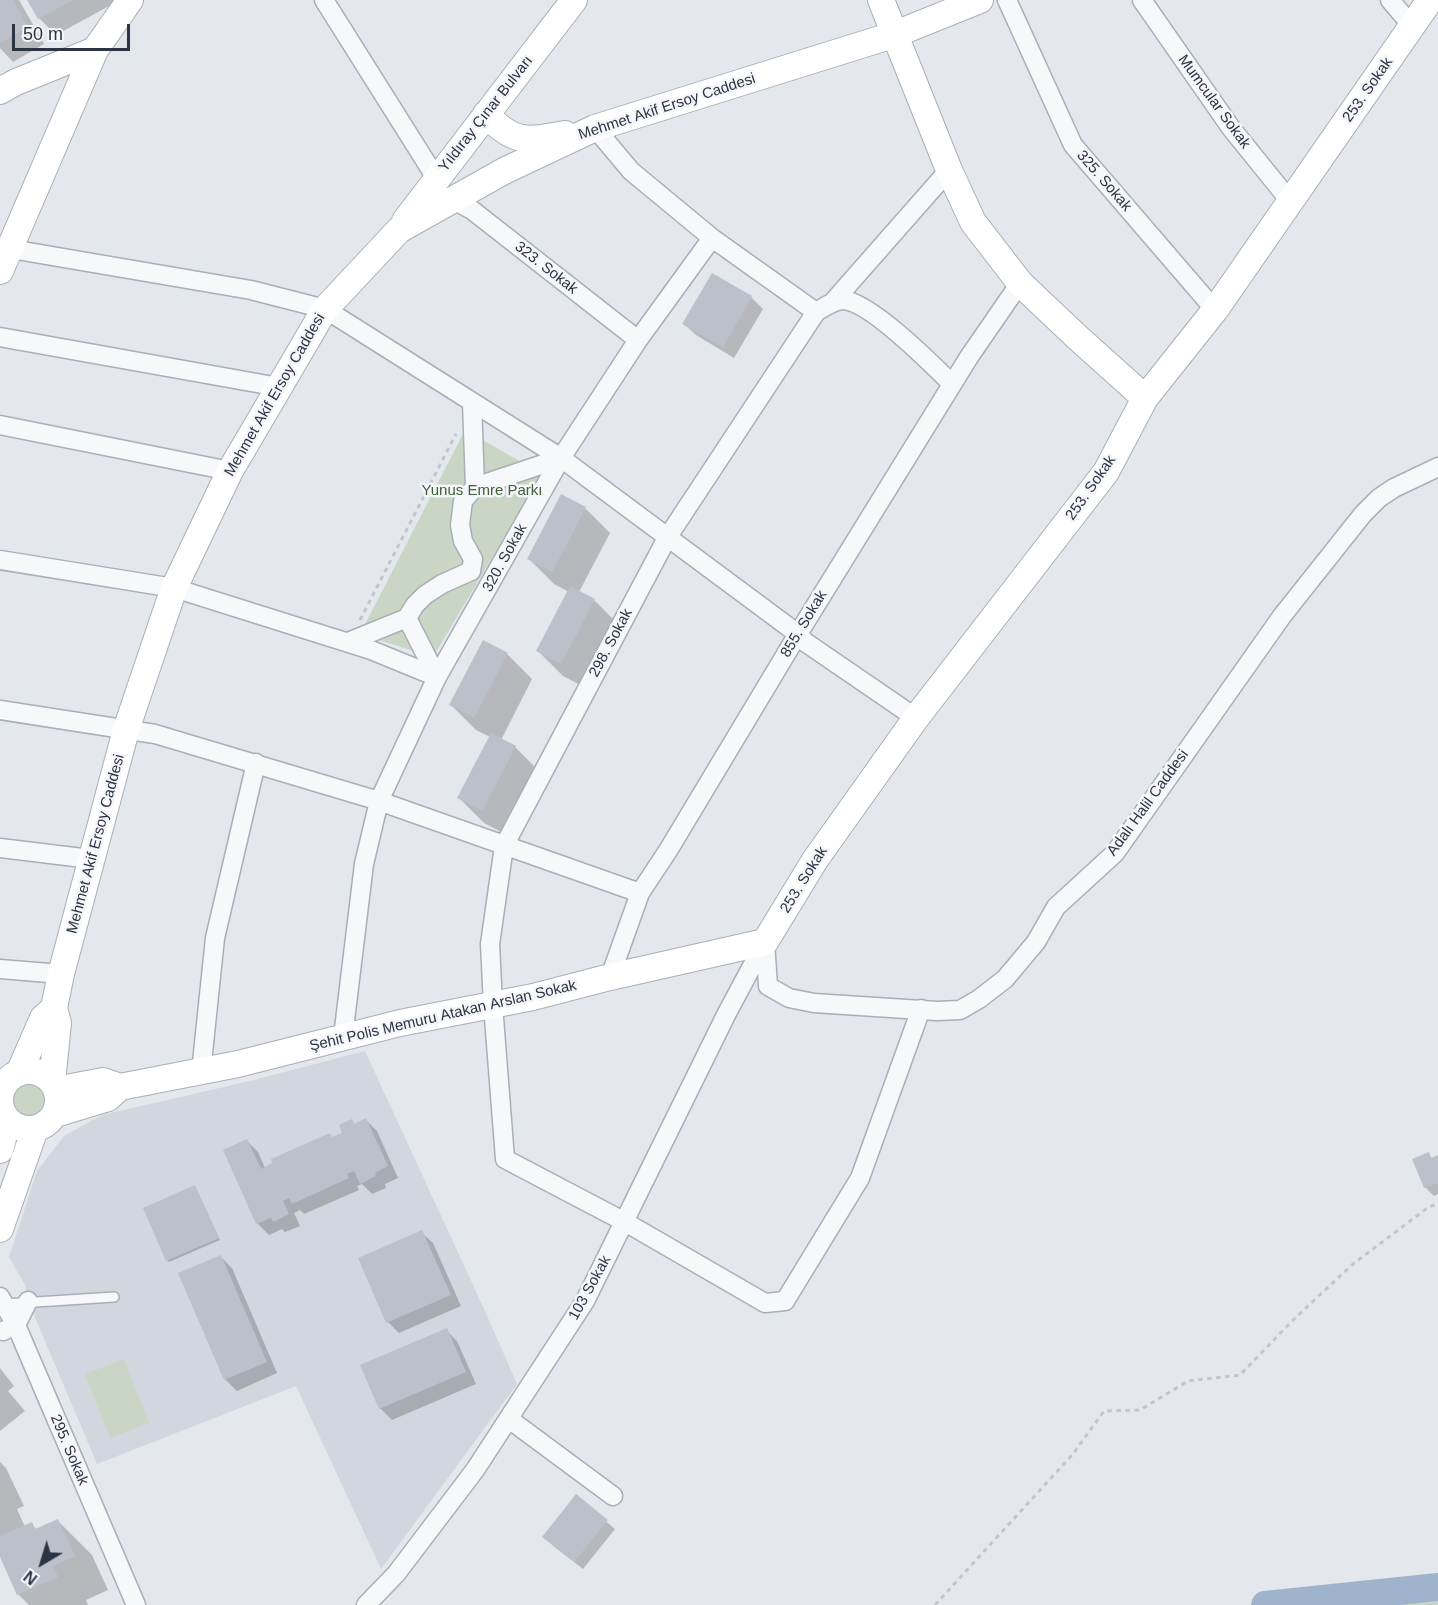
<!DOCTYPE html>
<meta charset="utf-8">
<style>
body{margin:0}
#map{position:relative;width:1438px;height:1605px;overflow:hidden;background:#e4e7ec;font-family:Arial,sans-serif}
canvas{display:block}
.north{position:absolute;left:12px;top:1533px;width:60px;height:60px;-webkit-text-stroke:4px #f4f6f9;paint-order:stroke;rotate:218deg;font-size:16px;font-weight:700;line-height:24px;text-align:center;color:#2b3445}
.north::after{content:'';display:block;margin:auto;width:21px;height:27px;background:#2b3445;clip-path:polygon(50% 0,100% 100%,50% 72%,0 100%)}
.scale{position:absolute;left:12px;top:24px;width:118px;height:27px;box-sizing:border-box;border:3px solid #2b3445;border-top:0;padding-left:8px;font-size:18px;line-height:21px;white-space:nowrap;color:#2b3445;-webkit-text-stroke:4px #f4f6f9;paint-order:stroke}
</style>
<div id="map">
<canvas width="1438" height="1605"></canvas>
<div class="north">N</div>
<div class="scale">50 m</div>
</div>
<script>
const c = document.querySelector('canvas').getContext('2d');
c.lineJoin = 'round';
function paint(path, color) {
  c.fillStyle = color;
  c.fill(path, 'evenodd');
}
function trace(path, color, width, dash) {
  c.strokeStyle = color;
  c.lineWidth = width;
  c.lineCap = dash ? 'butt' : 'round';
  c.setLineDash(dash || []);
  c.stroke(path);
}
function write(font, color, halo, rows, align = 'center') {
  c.font = font + ' Arial,sans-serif';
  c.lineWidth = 5;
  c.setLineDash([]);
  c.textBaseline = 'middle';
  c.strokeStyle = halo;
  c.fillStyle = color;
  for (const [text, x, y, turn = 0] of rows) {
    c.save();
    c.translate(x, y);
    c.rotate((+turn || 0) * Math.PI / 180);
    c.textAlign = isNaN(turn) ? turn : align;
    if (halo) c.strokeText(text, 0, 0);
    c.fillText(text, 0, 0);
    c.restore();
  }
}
const built = new Path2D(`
 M365 1051 485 1311 517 1384 381 1569 296 1386 97 1464 28 1301 25 1285 9 1257 37 1171 64 1136 102 1115 250 1081Z`);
const green = new Path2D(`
 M465 430 542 474 433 657 360 634Z
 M10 1102a20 20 0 1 1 40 0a20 20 0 1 1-40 0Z
 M124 1359 149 1423 110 1438 85 1374Z
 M1438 1596V1605H1290Z`);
const shadow = new Path2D(`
 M0 0H19L44 44 13 62 0 48Z
 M29 0H120L56 35 39 18Z
 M713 275 751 297 763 309 734 358 696 335 684 324Z
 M585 508 610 533 579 592 594 600 619 625 586 688 563 676 538 651 569 592 554 584 529 559Z
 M507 654 532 679 501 740 515 747 540 772 507 835 484 823 459 798 490 737 476 730 451 705Z
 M366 1120 377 1131 398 1178 385 1184 386 1188 372 1194 362 1184 357 1186 359 1190 304 1214 300 1210 294 1213 300 1226 285 1232 282 1229 269 1235 258 1224 225 1151 247 1141 258 1152 265 1168 344 1133 352 1121 355 1125Z
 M1428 1154 1433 1159 1438 1157V1194L1434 1196 1425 1187Z
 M195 1187 220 1240 169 1262 167 1260Z
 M421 1232 433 1243 461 1306 399 1333 388 1322Z
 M221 1257 232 1268 277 1373 237 1391 225 1379Z
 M446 1330 457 1341 476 1384 392 1420 380 1408 362 1365Z
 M0 1368 14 1386 8 1391 25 1411 0 1431Z
 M0 1462 6 1468 24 1506 17 1509 25 1527 31 1524 37 1530 58 1521 92 1555 108 1590 86 1600 88 1605H29L18 1594 0 1554Z
 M577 1497 615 1529 583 1569 552 1545Z`);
const river = new Path2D(`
 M1265 1605 1438 1587`);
const building = new Path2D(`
 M0 0H13L28 27 0 43Z
 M27 0H73L38 19Z
 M712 273 752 296 723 347 682 324Z
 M561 494 586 507 552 572 527 559Z
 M570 586 595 599 561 664 536 651Z
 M483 640 508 653 474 718 449 705Z
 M491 733 516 746 482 811 457 798Z
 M366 1118 388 1166 375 1173 376 1176 360 1184 354 1171 347 1174 349 1178 292 1204 289 1198 283 1201 289 1214 273 1222 271 1218 256 1224 223 1150 247 1139 261 1169 272 1163 271 1159 330 1133 332 1137 342 1133 339 1125 352 1119 354 1124Z
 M1429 1152 1431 1158 1438 1155V1183L1424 1188 1412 1159Z
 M195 1185 219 1238 166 1261 143 1208Z
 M422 1230 451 1295 386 1323 358 1258Z
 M221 1255 267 1362 224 1380 178 1273Z
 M447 1328 466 1372 379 1409 360 1365Z
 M576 1494 608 1520 574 1562 542 1537Z
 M58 1519 75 1556 53 1566 58 1577 17 1595 0 1557V1536L32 1522 35 1529Z`);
const path = new Path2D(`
 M360 620 456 434
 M935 1605 1073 1454 1104 1411 1140 1410 1188 1381 1240 1375 1292 1321 1353 1264 1426 1209 1438 1203`);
const lane = new Path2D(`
 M5 1304 114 1297`);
const street = new Path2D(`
 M324 0 436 178
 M1007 0 1073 145 1215 310
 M1142 0 1231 128 1290 201
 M1390 0 1412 26
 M595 128 631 171 712 238 816 312C824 307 833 301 842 300 868 300 933 365 952 384
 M452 199 472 210 638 340
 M0 252 11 249 251 290 325 309 561 458 798 634 805 642 916 718
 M832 303 949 170
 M816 312 667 538 504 846 490 944 493 1005 505 1159 625 1222 765 1303 785 1301 860 1178 921 1009
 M0 337 279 387
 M472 402 475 487
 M0 425 230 471
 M0 560 174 588 371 650 437 677
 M407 618 437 677
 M348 642 407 618 415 605 425 595 442 584 471 571 473 559 463 541 460 525 463 501 475 487 561 458
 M0 710 155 734 379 801 640 893
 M0 848 91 859
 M765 942 768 986 789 998 814 1003 937 1011 960 1010 979 999 1005 979 1036 942 1056 907 1115 853 1282 616 1363 514 1379 498 1394 488 1438 467
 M0 969 61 974
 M610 977 640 893 669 849 798 634 969 357 1020 283
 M343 1037 364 864 379 801 437 677 561 458 638 340 712 238
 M201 1072 215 938 256 763
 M0 1297 16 1325 136 1605
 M3 1331 16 1325 28 1301
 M509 1419 613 1496
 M366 1605 396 1574 475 1470 585 1301 727 1013 765 942`);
const secondary = new Path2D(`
 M881 0 949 170 973 222 1020 283 1077 337 1145 398
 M0 91 16 82 95 50
 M486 114C513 144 528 141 565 134
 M405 221 574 0
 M0 271 95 50 130 0
 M0 1100a29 29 0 1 1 58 0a29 29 0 1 1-58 0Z
 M19 1073 43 1018 54 1008
 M52 1082 58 1023 54 1008 61 974 126 730 174 588 230 471 325 309 399 230 504 171 595 128 893 35 980 0
 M120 1087 238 1064 400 1023 533 997 610 977 765 942 815 860 916 718 1106 472 1145 398 1215 310 1430 0
 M56 1090 103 1081 120 1087
 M55 1114 108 1098 120 1087
 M0 1150 8 1120
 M0 1229 35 1129`);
const streetNames = [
 ["253. Sokak",1368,90,-55],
 ["Mumcular Sokak",1214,102,54],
 ["Mehmet Akif Ersoy Caddesi",667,107,-18],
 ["Yıldıray Çınar Bulvarı",486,114,-52],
 ["325. Sokak",1104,181,49],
 ["323. Sokak",546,268,38],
 ["Mehmet Akif Ersoy Caddesi",275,395,-60],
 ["253. Sokak",1091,488,-55],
 ["320. Sokak",505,558,-61],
 ["855. Sokak",804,624,-59],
 ["298. Sokak",611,643,-62],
 ["Adalı Halil Caddesi",1148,803,-54],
 ["Mehmet Akif Ersoy Caddesi",96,844,-75],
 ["253. Sokak",804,880,-58],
 ["Şehit Polis Memuru Atakan Arslan Sokak",443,1016,-13],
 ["103 Sokak",590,1288,-61],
 ["295. Sokak",69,1450,67]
];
const parkNames = [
 ["Yunus Emre Parkı",482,491]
];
paint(built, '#d2d6de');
paint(green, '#c9d6c5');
paint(shadow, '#0003');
trace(river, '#9fb4cc', 28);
paint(building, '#bbc0ca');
trace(lane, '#a9aeb7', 12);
trace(street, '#a9aeb7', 21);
trace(secondary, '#a9aeb7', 28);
trace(path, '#c2c5cb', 3, [4.5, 4.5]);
trace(lane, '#f7f8fa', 9);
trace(street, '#f7f8fa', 18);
trace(secondary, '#fff', 26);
write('15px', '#2b3445', '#f4f6f9', streetNames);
write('15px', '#3f6138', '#f4f6f9', parkNames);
</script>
